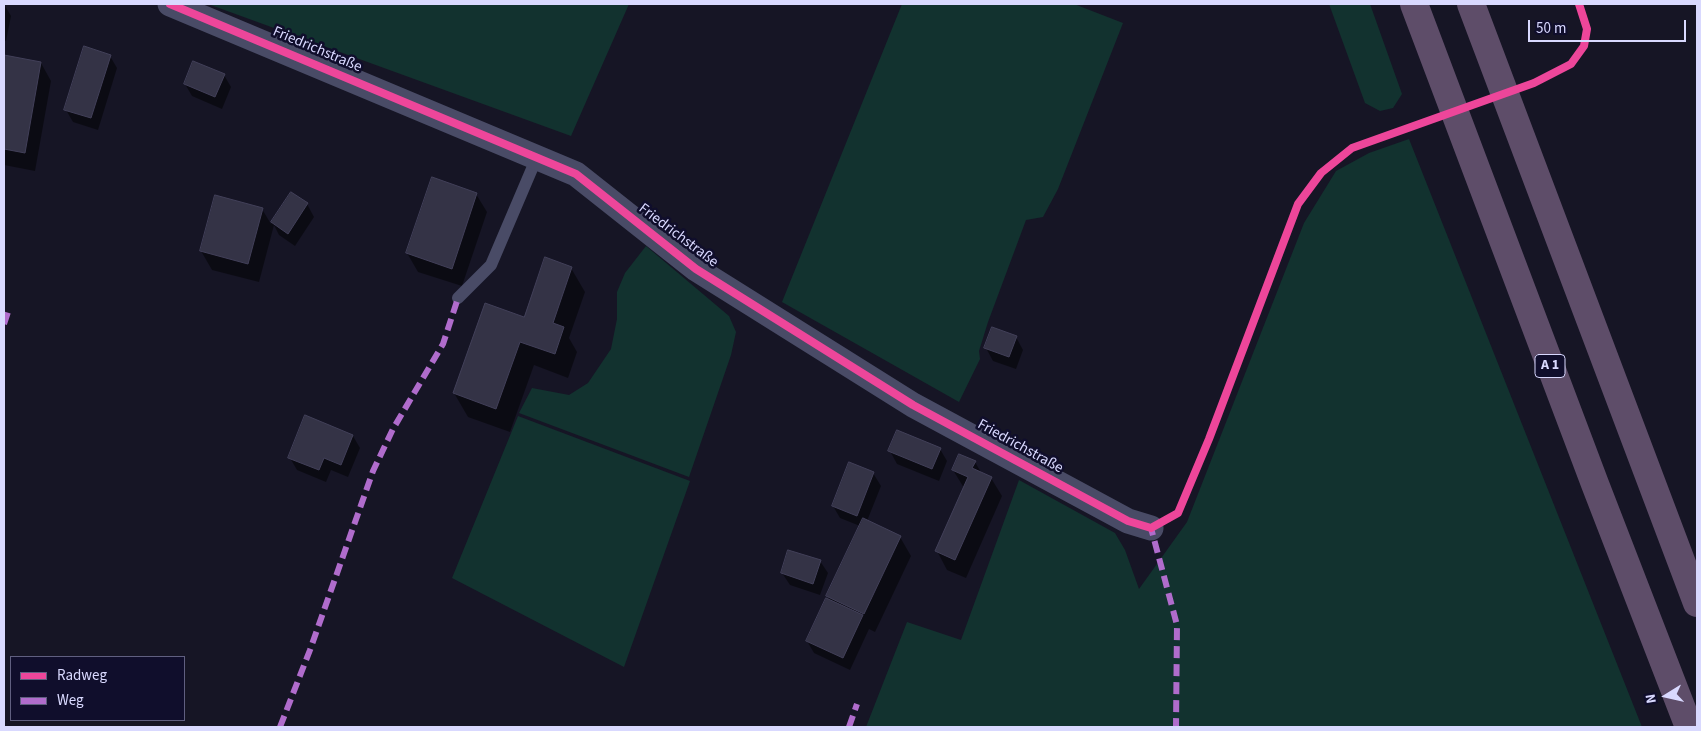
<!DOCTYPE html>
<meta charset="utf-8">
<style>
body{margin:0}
#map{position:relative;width:1701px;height:731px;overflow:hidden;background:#161525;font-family:"Source Sans 3",sans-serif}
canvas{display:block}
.frame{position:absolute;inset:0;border:5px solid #d9d9ff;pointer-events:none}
.legend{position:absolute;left:10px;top:656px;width:175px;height:65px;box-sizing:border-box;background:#100e2c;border:1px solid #605f80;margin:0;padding:6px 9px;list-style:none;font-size:15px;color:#d9d9ff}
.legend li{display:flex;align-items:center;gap:10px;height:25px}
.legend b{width:25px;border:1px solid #605f80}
.north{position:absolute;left:1641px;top:671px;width:50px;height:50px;-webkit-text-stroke:4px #100e2c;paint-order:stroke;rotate:260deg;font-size:14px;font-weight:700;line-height:20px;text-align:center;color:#d9d9ff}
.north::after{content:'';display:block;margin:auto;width:18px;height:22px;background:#d9d9ff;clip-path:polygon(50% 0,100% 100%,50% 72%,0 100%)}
.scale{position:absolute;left:1528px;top:20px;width:158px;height:22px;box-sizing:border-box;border:2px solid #d9d9ff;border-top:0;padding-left:6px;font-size:15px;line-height:18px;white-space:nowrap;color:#d9d9ff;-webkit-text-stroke:4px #100e2c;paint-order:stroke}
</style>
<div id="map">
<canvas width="1701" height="731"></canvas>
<div class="frame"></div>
<ul class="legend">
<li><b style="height:6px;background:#ed469a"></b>Radweg</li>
<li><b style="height:6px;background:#b06ccc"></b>Weg</li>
</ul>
<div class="north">N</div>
<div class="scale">50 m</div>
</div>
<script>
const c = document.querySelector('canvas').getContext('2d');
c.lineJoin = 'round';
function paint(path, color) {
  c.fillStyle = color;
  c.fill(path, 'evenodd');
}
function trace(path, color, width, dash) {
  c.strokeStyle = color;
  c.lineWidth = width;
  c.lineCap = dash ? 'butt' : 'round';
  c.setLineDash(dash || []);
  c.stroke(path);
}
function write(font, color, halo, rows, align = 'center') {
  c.font = font + ' "Source Sans 3",sans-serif';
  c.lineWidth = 5;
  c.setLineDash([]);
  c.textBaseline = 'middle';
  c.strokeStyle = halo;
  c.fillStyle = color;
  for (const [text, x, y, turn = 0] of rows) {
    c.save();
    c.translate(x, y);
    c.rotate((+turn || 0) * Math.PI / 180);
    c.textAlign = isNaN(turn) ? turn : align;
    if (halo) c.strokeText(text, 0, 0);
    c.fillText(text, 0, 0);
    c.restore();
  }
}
const green = new Path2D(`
 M208 4H629L571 136Z
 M902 4H1074L1123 23 1058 189 1043 217 1026 220 988 322 979 351 980 359 959 402 782 302Z
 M1329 4H1370L1402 94 1393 108 1380 111 1365 103Z
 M1409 139 1642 727H866L907 622 961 640 1019 480 1115 533 1125 550 1139 589 1187 522 1304 223 1336 171 1369 153Z
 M646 246 729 316 736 332 731 355 689 477 519 413 532 388 569 395 588 383 611 349 617 319V292L625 273Z
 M518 416 690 481 624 667 452 578Z`);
const shadow = new Path2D(`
 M4 4 11 16 6 41 4 40Z
 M4 56 41 63 51 81 35 171 4 165Z
 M110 56 117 68 98 130 73 122 66 110Z
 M224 75 231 87 222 109 192 96 185 84Z
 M291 194 307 204 314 217 295 246 279 235 274 225 259 282 212 270 201 251 262 209 271 224Z
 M476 194 487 212 462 286 418 272 407 253Z
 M571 268 585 292 569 338 577 352 568 378 534 365 510 432 468 417 454 393Z
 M1016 337 1023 350 1016 369 993 361 986 348Z
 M353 436 360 448 348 477 331 470 326 482 297 470 290 458Z
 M940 449 947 461 939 481 897 464 890 451Z
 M975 462 982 474 991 478 1002 496 966 578 947 570 937 551 964 488 953 470Z
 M873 473 881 486 867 521 900 537 911 556 875 632 869 629 850 670 814 653 807 641 831 602 827 596 860 526 840 518 833 506Z
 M820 561 828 573 820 595 790 585 782 573Z`);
const building = new Path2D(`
 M84 46 111 55 91 118 64 110Z
 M4 55 41 62 25 153 4 149Z
 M193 61 225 74 215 97 184 84Z
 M432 177 477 193 452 269 406 253Z
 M291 192 308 203 288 234 271 222Z
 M215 195 263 208 248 264 200 251Z
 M545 257 572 267 553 323 564 327 555 354 520 342 496 409 453 393 485 303 524 317Z
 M992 327 1017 336 1009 357 984 348Z
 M305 415 353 435 341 465 324 458 319 470 288 458Z
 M897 430 941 448 932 469 888 451Z
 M959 454 976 461 972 468 992 477 955 560 935 551 968 477 952 470Z
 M849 462 874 472 857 516 832 506Z
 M863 518 901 536 864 614 826 596Z
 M788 550 821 560 813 584 781 573Z
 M826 598 863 615 843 658 806 641Z`);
const service = new Path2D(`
 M458 298 491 265 537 157`);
const minor = new Path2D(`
 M170 4 576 174 696 269 913 405 1128 521 1151 528`);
const motorway = new Path2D(`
 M1414 4 1595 484 1689 727
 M1471 4 1697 603`);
const quiet = new Path2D(`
 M4 324 9 309
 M1155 526 1151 528 1177 625 1176 727
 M280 727 310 650 373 471 393 429 443 344 458 298
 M849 727 857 704`);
const cycleway = new Path2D(`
 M170 4 576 174 696 269 913 405 1128 521 1151 528 1178 513 1209 439 1298 204 1321 173 1352 148 1534 83 1571 64 1584 46 1587 29 1579 4`);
const shields = [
 [1550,366,30]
];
const shieldNames = [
 ["A 1",1550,366]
];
const streetNames = [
 ["Friedrichstraße",317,50,23],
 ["Friedrichstraße",678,236,37],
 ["Friedrichstraße",1020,447,29]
];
paint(green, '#12322f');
paint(shadow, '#0007');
paint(building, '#343346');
trace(building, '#424059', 1);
trace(service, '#494b66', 12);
trace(minor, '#494b66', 25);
trace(motorway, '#5e4d69', 28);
trace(quiet, '#b06ccc', 6, [12, 6]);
trace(cycleway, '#ed469a', 8);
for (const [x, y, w] of shields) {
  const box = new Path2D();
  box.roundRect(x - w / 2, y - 11.5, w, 23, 4);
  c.fillStyle = '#100e2c';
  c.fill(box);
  trace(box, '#d9d9ff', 1);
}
write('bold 14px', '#d9d9ff', null, shieldNames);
write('15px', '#d9d9ff', '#100e2c', streetNames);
</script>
